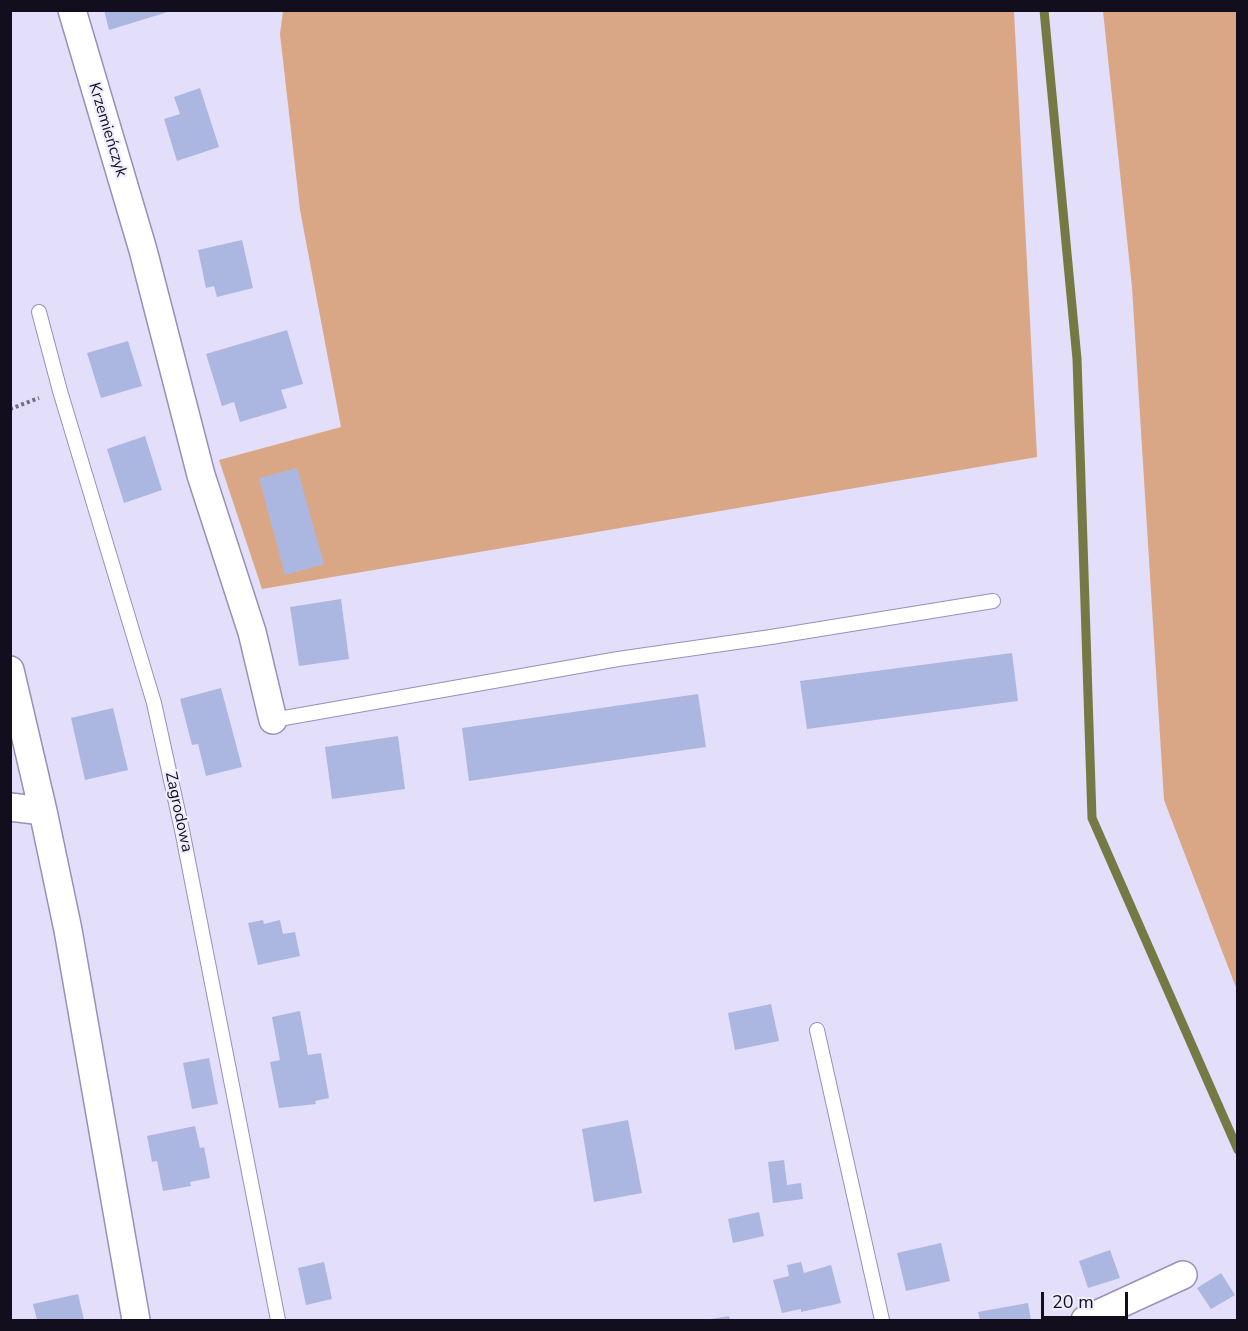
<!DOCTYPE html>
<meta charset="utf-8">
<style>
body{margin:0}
#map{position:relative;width:1248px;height:1331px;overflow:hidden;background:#e3def9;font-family:"Nunito Sans",sans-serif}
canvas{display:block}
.frame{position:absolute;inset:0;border:12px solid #120e1d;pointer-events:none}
.scale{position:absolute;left:1041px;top:1292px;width:87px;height:27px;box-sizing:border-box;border:3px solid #120e1d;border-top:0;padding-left:8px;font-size:18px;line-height:21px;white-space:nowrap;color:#120e1d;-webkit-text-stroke:4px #f0edff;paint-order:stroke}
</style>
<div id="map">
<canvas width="1248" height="1331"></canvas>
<div class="frame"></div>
<div class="scale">20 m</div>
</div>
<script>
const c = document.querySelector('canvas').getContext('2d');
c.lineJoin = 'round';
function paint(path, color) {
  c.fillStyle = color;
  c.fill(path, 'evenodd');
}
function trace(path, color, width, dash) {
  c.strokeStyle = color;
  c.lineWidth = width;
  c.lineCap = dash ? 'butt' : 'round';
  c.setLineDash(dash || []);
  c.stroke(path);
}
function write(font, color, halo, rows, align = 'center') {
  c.font = font + ' "Nunito Sans",sans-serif';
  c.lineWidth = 4.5;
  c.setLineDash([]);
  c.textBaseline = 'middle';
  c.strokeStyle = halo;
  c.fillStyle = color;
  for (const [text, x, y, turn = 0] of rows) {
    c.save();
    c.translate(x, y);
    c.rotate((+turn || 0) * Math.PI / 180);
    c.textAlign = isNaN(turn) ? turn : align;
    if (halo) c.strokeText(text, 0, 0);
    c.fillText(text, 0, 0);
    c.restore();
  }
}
const green = new Path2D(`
 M283 11H1014L1037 457 262 589 219 460 341 427 300 210 280 34Z
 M1103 11H1237V990L1164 800 1132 287Z`);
const stream = new Path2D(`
 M1044 10 1077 359 1092 818 1238 1150`);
const building = new Path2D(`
 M104 10H171V11L109 30Z
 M200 88 219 147 177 161 164 119 180 114 174 97Z
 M242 240 253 288 217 297 214 286 206 288 198 250Z
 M287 330 303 384 281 390 287 408 240 422 234 402 222 406 206 354Z
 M128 341 142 386 101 398 87 353Z
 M145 436 162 490 124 503 107 449Z
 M297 468 324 564 285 575 259 478Z
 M341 599 349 659 299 666 290 607Z
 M1012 653 1018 701 807 729 800 681Z
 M221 688 242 767 206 776 198 744 192 745 180 699Z
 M698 694 706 747 469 781 462 728Z
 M113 708 128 770 85 780 71 718Z
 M398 736 405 789 332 799 325 747Z
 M263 920 264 924 280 920 283 934 295 932 300 956 258 965 248 923Z
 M771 1004 779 1041 735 1050 728 1013Z
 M300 1011 308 1055 321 1053 329 1098 315 1101 316 1104 279 1108 270 1062 280 1060 272 1017Z
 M209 1058 218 1104 192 1109 183 1063Z
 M628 1120 642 1193 594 1202 582 1129Z
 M195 1126 200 1148 204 1147 210 1178 190 1182 191 1186 163 1191 157 1161 152 1162 147 1136Z
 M784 1160 787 1185 801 1183 803 1199 773 1203 768 1162Z
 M759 1212 764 1236 733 1243 728 1219Z
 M941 1243 950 1281 906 1291 897 1253Z
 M1110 1250 1120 1278 1088 1288 1079 1261Z
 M324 1262 332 1299 306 1305 298 1268Z
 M801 1262 804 1273 831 1265 841 1303 801 1312V1309L782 1313 773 1280 789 1276 787 1265Z
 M1221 1273 1235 1295 1211 1309 1197 1288Z
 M78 1294 84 1320H37L33 1304Z
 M1028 1303 1031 1320H980L978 1312Z
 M729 1316 730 1320H711V1319Z`);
const path = new Path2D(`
 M10 409 39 398`);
const lane = new Path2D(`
 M39 312 60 391 154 703 182 830 278 1320
 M273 720 618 659 771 637 993 601
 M817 1030 882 1320`);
const street = new Path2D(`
 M72 10 143 250 201 475 252 632 273 720
 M10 670 43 811
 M10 807 43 811 68 930 136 1320
 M1085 1320 1183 1275`);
const streetNames = [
 ["Krzemieńczyk",107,130,73],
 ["Zagrodowa",178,812,78]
];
paint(green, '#daa786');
trace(stream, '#757944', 9);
paint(building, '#acb7e1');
trace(lane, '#9890b9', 16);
trace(street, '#9890b9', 30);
trace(path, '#716c81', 4, [3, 3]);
trace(lane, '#fff', 14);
trace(street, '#fff', 27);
write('16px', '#120e1d', '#f0edff', streetNames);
</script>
